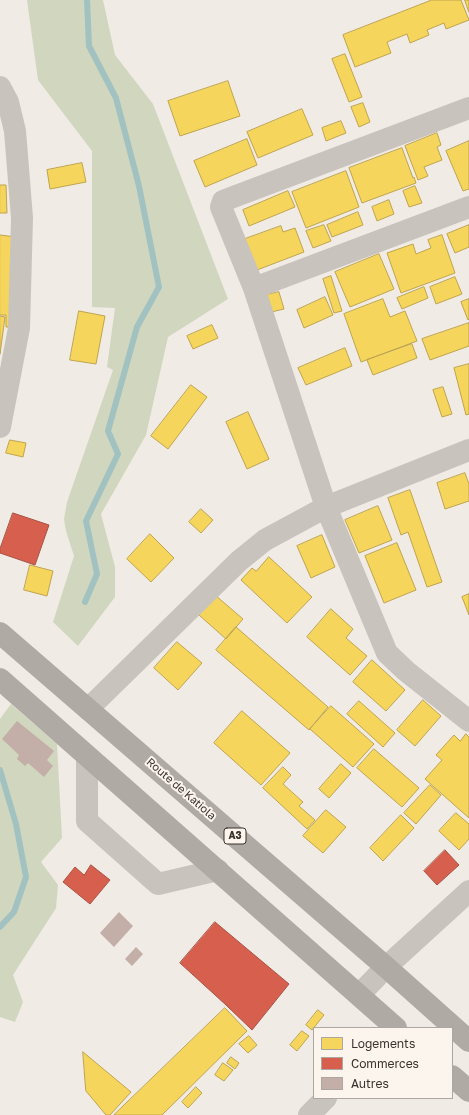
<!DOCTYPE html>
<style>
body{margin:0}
#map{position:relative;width:469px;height:1115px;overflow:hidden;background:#f0ebe5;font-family:"Golos Text",sans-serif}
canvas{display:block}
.legend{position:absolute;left:313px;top:1027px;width:140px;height:72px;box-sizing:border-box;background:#fbf5ee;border:1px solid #aea6a0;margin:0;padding:5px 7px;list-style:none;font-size:12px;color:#3b302b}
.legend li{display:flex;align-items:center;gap:8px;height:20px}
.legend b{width:20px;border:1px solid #aea6a0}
</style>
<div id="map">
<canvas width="469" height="1115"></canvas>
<ul class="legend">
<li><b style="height:11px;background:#f6d55c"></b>Logements</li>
<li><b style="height:11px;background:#d6604d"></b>Commerces</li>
<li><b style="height:11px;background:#c3afa7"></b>Autres</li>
</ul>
</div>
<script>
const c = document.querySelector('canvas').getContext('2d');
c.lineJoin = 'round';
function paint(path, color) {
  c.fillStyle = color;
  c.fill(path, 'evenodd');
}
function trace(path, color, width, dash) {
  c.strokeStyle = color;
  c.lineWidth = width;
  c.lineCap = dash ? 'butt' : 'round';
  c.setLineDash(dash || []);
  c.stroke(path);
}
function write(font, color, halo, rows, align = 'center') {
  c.font = font + ' "Golos Text",sans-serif';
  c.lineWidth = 4;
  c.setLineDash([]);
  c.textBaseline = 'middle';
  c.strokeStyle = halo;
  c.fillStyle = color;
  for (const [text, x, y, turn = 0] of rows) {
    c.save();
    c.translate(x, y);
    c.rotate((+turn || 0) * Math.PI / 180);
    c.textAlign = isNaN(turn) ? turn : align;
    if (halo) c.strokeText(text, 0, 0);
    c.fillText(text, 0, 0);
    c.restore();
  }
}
const green = new Path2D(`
 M27 0H103L115 55 153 104 228 299 168 337 146 435 101 514 115 567V597L78 646 53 622 74 556 66 531 64 519 67 502 113 370 107 367 115 308 92 307V151L38 80Z
 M11 704 57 744 62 838 41 862 58 885 56 908 13 975 23 1002 15 1022 0 1017V719Z`);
const homes = new Path2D(`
 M432 0H461L469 20 446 29 444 23 427 30 429 35 410 43 407 34 387 42 391 53 355 67 343 35Z
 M465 0H469V12Z
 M345 54 362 97 349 102 332 59Z
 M228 81 240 116 180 136 168 101Z
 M363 103 370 122 359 127 351 107Z
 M302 109 313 135 258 158 247 132Z
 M341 121 346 133 326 141 322 128Z
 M437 133 441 145 437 147 442 160 424 167 428 176 418 180 405 146Z
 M247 139 257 165 205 187 194 161Z
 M469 141V189L463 191 446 151Z
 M402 148 413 178 414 177 416 183 362 203 349 168Z
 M82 163 86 182 50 189 47 170Z
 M346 171 359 207 306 228 292 192Z
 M0 185H6L7 213H0Z
 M415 186 422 203 409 207 403 191Z
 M288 191 295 207 249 226 243 210Z
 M389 200 394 214 377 221 372 207Z
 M358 212 363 225 332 237 327 225Z
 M324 225 331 241 313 248 306 231Z
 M469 225V247L455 253 447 234Z
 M281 226 283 232 295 228 304 252 257 270 245 239Z
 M0 235 16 237 10 327H6V315H0Z
 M442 235 455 273 401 293 387 253 413 244 416 254 431 248 428 240Z
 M379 254 394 289 350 307 335 272Z
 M331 276 342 311 334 313 323 279Z
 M455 277 462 294 436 304 430 287Z
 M424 287 428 298 402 309 397 298Z
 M279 292 284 309 267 313 262 296Z
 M325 297 333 315 304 328 297 310Z
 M383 299 390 317 405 311 417 341 361 362 344 314Z
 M469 299V319L468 320 461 302Z
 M79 311 105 316 96 364 70 360Z
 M0 316 5 317 0 354Z
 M469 323V346L430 360 422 339Z
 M212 325 218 338 193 349 187 336Z
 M412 344 417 358 373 375 367 360Z
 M345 348 352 366 306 385 298 368Z
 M469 364V414L466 415 454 368Z
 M191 385 207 397 168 449 151 436Z
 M443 387 452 414 442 417 433 390Z
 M248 412 269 459 247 469 226 422Z
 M10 440 26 443 23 457 6 453Z
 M465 473 469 484V501L445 509 437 483Z
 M410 490 442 582 427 587 408 532 401 535 388 498Z
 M378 506 392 540 359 553 345 520Z
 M201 509 213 520 201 533 189 522Z
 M150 534 174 558 151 582 127 559Z
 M322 535 335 567 311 578 297 546Z
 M397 543 416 590 384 603 365 556Z
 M269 557 312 597 287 623 241 580 252 568 256 571Z
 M30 565 53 571 47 596 24 590Z
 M469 594V615L462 597Z
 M215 595 243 619 226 639 199 615Z
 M331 609 353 629 346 638 367 656 350 675 307 637Z
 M236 627 328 707 309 730 216 650Z
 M177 642 202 663 178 690 154 668Z
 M372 660 405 690 386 711 353 682Z
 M423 700 441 716 415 746 397 730Z
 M359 701 395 733 383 747 347 714Z
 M331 706 374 744 353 767 310 729Z
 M242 711 290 753 261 785 214 743Z
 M466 734 469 737V818L425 779 442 760 436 755 454 735 460 741Z
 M374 749 419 788 402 807 357 768Z
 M341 764 351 773 329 798 319 789Z
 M283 767 291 775 283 784 303 802 299 806 315 820 307 829 263 788Z
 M430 785 441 795 416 824 404 813Z
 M326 810 346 827 323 853 303 836Z
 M456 813 469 824V839L459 850 439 831Z
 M401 815 414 828 383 861 370 848Z
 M225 1008 247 1031 162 1115H114Z
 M318 1010 324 1015 312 1030 306 1025Z
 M302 1031 309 1036 297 1051 290 1045Z
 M249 1036 257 1045 248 1053 239 1044Z
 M83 1052 131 1092 110 1115H106L86 1091Z
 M231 1057 239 1063 235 1069 227 1063Z
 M223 1063 233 1070 224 1081 215 1075Z
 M196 1087 202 1093 188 1108 182 1102Z`);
const shops = new Path2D(`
 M13 513 49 525 35 565 0 553V549Z
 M445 850 459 865 437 885 424 871Z
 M91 865 110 880 90 904 63 882 75 867 84 875Z
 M215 922 289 984 252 1030 226 1005 180 963Z`);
const stream = new Path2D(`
 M85 602 97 574 86 521 118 454 108 431 137 327 159 287 139 186 116 98 89 46 87 0
 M0 770 16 824 26 877 14 912 0 927`);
const building = new Path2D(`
 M17 721 54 751 47 760 53 766 44 777 28 763 25 766 17 759 19 755 2 739Z
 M119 912 133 926 114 947 100 933Z
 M136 947 143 954 132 966 125 959Z`);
const minor = new Path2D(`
 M0 87 8 102 15 131 22 218 19 328 0 427
 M469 108 228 199 223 201 221 207 254 288 326 507 387 653 406 671 469 721
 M254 288 469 207
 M88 709 239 561 265 540 326 507 469 450
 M87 756V821L158 884 218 870
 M359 995 386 967 469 891
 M309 1115 326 1098`);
const highway = new Path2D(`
 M0 633 386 967 469 1041
 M0 679 396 1028
 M452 1076 469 1091`);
const shields = [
 [235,836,22]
];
const shieldNames = [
 ["A3",235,836]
];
const streetNames = [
 ["Route de Katiola",181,789,41]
];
paint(green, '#d1d6bf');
paint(homes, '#f6d55c');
trace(homes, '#bea44d', 1);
paint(shops, '#d6604d');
trace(shops, '#a85243', 1);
trace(stream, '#a1c2c1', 6);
paint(building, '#c3afa7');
trace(minor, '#c9c3be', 22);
trace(highway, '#afaaa4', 22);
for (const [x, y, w] of shields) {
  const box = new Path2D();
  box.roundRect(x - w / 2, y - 8, w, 16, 3);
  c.fillStyle = '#fbf5ee';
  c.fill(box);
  trace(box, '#3b302b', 1);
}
write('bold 10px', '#3b302b', null, shieldNames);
write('11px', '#3b302b', '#fbf5ee', streetNames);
</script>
